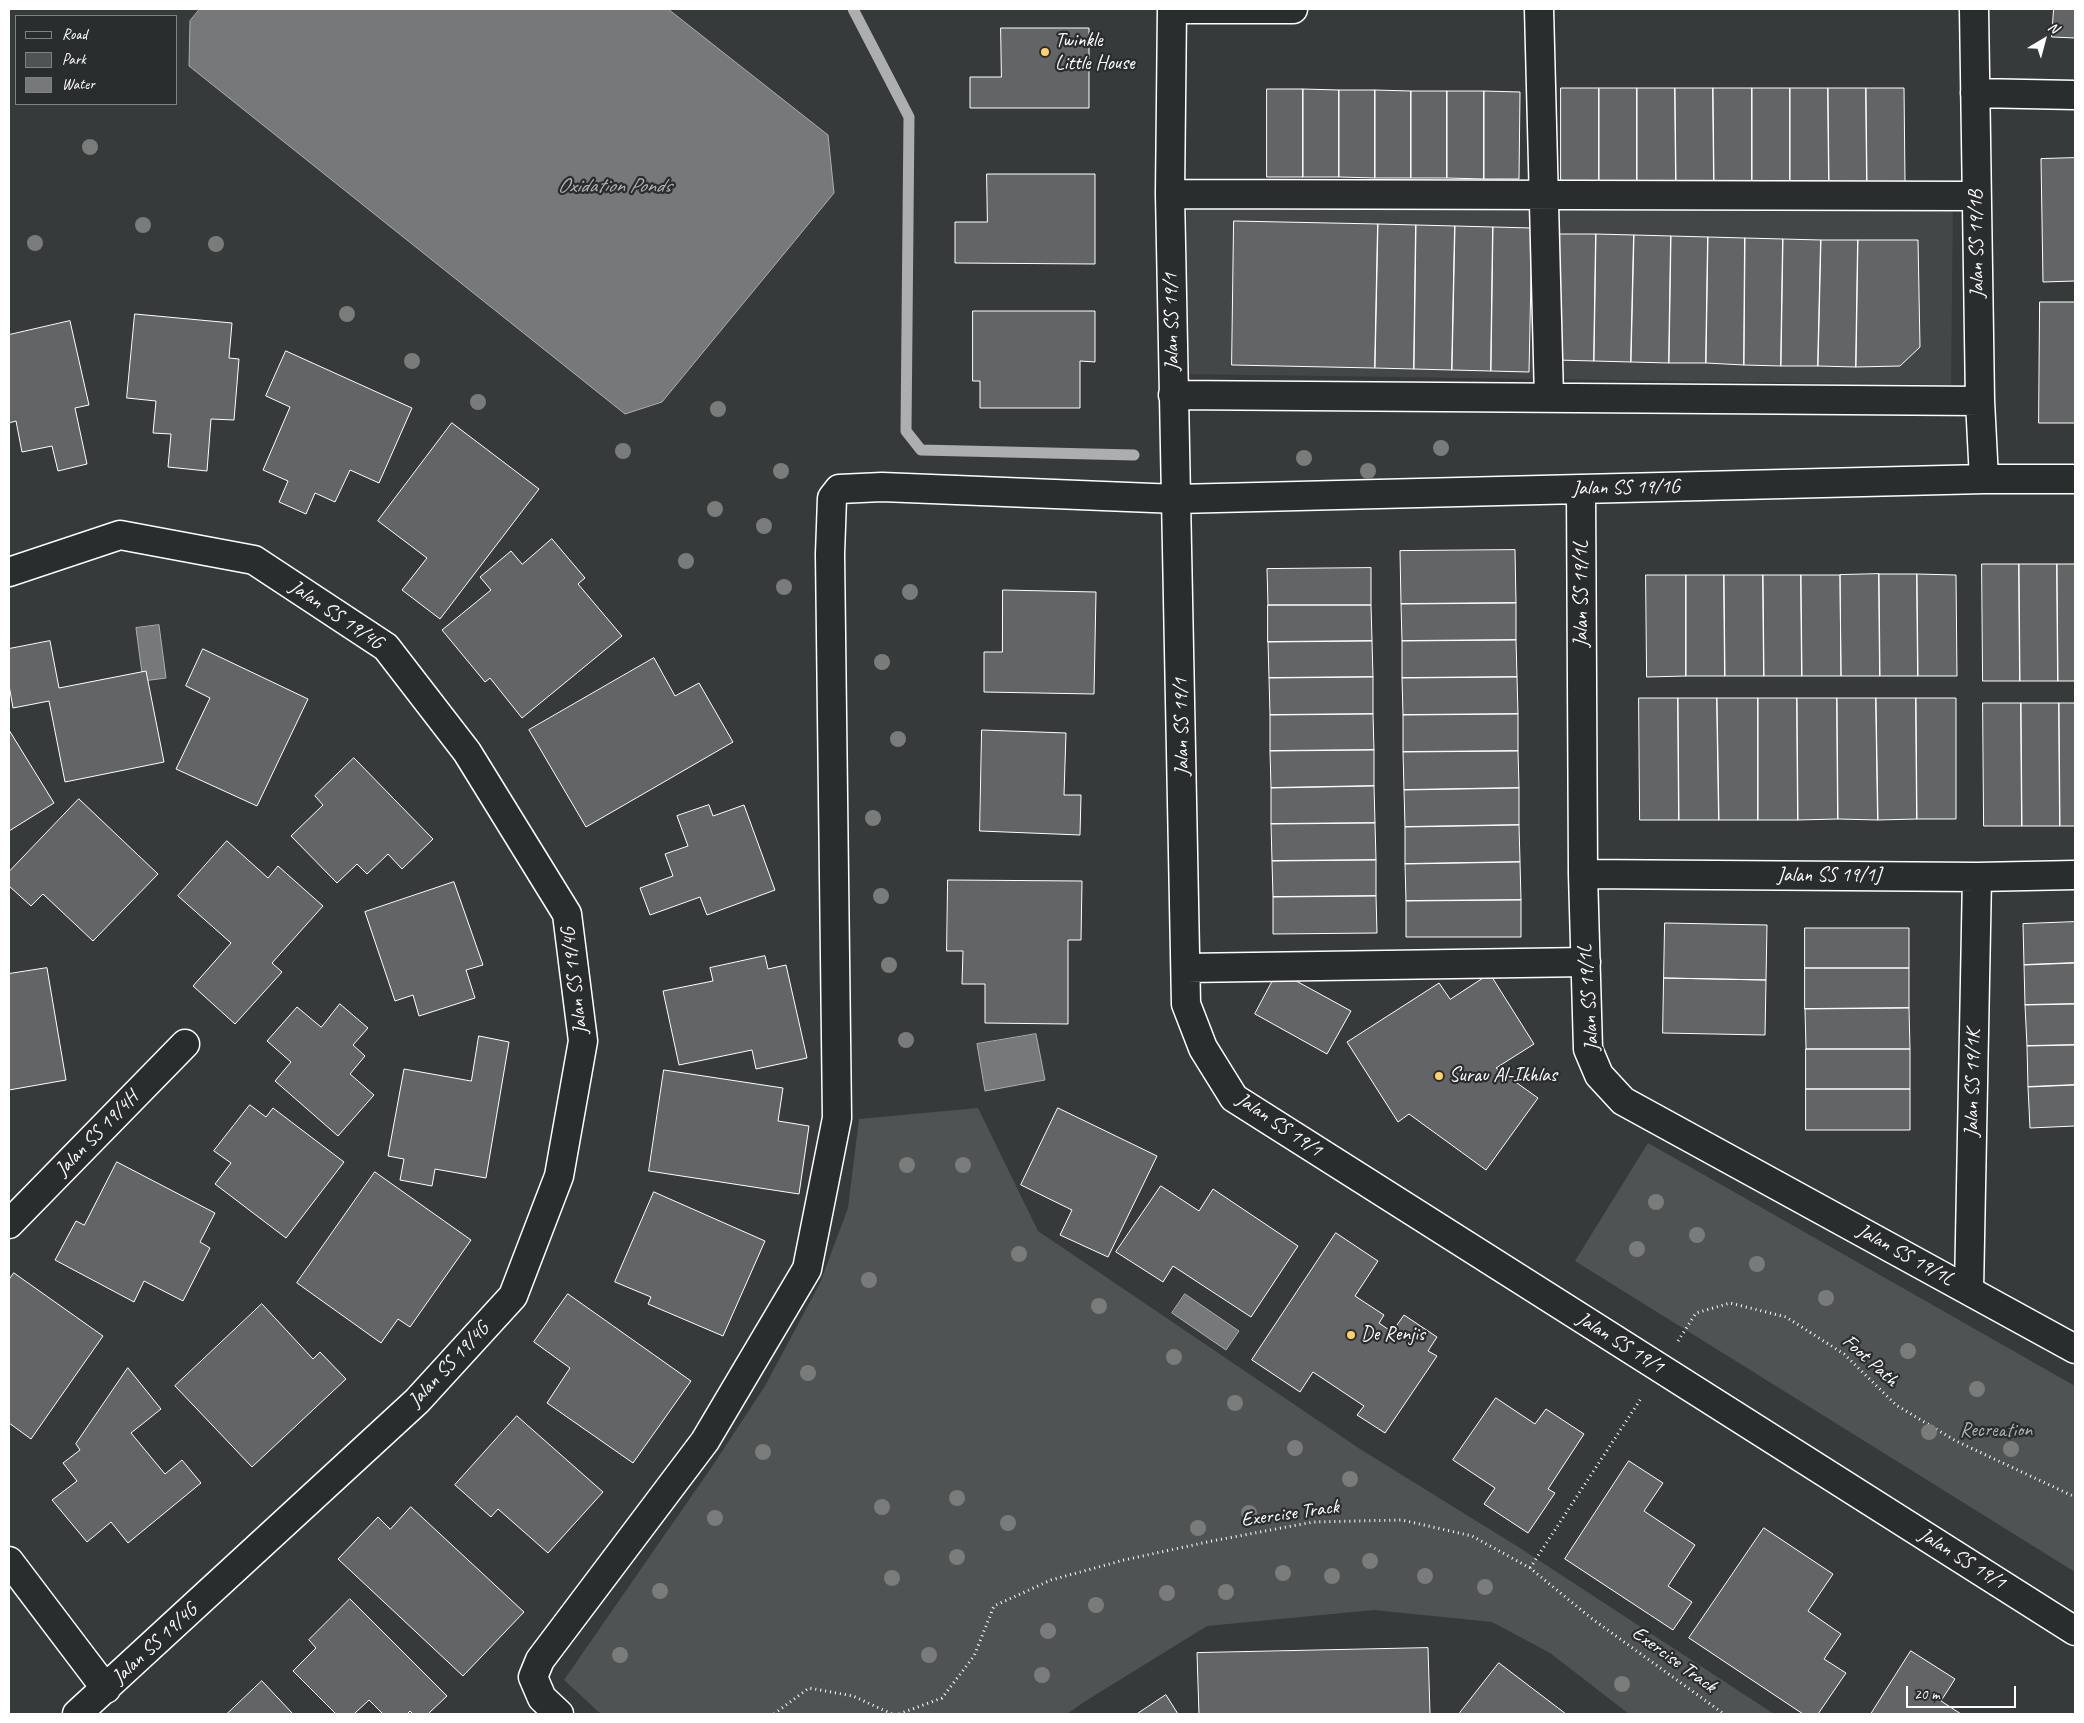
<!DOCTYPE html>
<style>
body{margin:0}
#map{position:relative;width:2084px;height:1723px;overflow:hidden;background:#373a3b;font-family:Caveat,sans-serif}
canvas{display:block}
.frame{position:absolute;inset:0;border:10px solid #fff;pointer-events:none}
.legend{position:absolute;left:15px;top:15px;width:162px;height:90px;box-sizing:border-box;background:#2a2d2e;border:1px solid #7f8182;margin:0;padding:6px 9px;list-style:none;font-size:15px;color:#fff}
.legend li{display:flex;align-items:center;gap:10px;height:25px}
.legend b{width:25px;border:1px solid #7f8182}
.north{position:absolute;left:2019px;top:15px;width:50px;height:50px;-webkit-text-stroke:4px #2a2d2e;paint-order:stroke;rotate:37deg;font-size:14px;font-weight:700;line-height:20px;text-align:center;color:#fff}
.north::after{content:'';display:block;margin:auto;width:18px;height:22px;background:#fff;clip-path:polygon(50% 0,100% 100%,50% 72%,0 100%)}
.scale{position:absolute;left:1906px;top:1686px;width:110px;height:22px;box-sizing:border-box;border:2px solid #fff;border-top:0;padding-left:6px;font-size:15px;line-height:18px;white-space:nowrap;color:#fff;-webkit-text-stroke:4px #2a2d2e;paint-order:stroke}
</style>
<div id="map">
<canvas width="2084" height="1723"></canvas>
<div class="frame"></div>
<ul class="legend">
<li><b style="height:6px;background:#2a2d2e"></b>Road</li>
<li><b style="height:14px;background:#505354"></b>Park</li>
<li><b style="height:14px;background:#767879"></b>Water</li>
</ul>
<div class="north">N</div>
<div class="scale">20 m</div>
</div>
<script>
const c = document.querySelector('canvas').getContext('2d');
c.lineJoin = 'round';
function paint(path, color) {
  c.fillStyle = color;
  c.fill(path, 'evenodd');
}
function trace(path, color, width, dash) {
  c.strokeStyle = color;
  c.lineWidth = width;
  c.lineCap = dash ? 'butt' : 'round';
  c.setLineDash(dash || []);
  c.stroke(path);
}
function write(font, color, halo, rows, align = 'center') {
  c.font = font + ' Caveat,sans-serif';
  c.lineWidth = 4.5;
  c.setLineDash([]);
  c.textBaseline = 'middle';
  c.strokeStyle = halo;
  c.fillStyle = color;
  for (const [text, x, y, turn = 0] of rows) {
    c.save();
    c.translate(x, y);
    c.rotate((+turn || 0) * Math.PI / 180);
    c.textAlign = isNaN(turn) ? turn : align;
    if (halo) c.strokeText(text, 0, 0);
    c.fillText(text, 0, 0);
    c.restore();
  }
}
const built = new Path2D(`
 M1187 186 1953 197 1951 385 1186 374Z`);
const green = new Path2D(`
 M978 1108 1038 1231 1360 1449 1520 1548 1774 1714H1629L1550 1653 1492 1622 1374 1610 1207 1626 1084 1702 1067 1714H601L564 1680 711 1468 765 1386 820 1283 848 1208 859 1119Z
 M1648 1143 2075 1386V1572L1575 1261Z`);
const water = new Path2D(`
 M200 9H668L828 135 834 193 662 402 625 414 189 66 190 21Z
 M159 625 166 678 143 681 136 628Z
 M1036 1034 1045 1080 985 1091 977 1044Z
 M1185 1294 1239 1331 1226 1350 1172 1313Z`);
const stream = new Path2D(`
 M853 9 909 117 906 431 921 450 1134 455`);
const building = new Path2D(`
 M2054 9H2075V38L2052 37Z
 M1001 28H1089V108H970V77H1001Z
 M1561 88H1599V182H1561Z
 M1599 88H1637V182H1599Z
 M1637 88H1675L1676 182H1637Z
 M1675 88H1713L1714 182H1676Z
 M1713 88H1752V182H1714Z
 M1752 88H1790V181L1752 182Z
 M1790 88H1828L1829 181H1790Z
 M1828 88H1866L1867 182 1829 181Z
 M1866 88H1904L1905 182H1867Z
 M1267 89H1303V177H1267Z
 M1303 89 1339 90V177H1303Z
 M1339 90H1375V178L1339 177Z
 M1375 90 1411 91V178H1375Z
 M1411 91H1447V178H1411Z
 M1447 91H1484V179L1447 178Z
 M1484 91 1520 92 1519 179H1484Z
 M2075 158V281L2043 282 2041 159Z
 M987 174H1095V264L955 263V222H987Z
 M1234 221 1378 224 1375 368 1232 365Z
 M1378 224 1416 225 1414 369 1375 368Z
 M1416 225 1455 226 1452 370 1414 369Z
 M1455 226 1493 227 1491 371 1452 370Z
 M1493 227 1532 228 1529 372 1491 371Z
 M1558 234H1596L1594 361 1556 360Z
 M1596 234 1634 235 1631 362 1594 361Z
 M1634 235 1671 236 1669 363 1631 362Z
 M1671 236 1708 237 1706 363H1669Z
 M1708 237 1745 238 1744 365 1706 363Z
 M1745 238 1783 239 1781 366 1744 365Z
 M1783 239 1821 240 1818 366H1781Z
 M1821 240H1858L1856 367 1818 366Z
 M1858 240H1918L1920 347 1900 366 1856 367Z
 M2040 302H2075V423H2039Z
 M973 311H1095V362L1080 361V408H980V381H973Z
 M135 314 232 323 229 358 239 359 234 420 211 419 207 471 168 467 171 434 153 433 156 401 127 398Z
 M70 321 89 405 75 408 87 464 58 471 52 446 22 452 16 421 9 423V335Z
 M286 351 412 408 379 483 350 470 335 502 315 493 306 514 279 502 288 481 263 470 290 407 266 396Z
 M452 423 539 489 440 619 402 590 427 558 378 521Z
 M552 539 585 578 578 584 622 636 522 718 490 678 485 682 442 630 491 590 480 577 511 551 522 564Z
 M1515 550 1516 603 1401 604 1400 551Z
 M1982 564H2019L2020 681H1983Z
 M2019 564H2057L2058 681H2020Z
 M2057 564H2075V681H2058Z
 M1371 568V605H1268L1267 569Z
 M1879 574 1880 676H1841L1840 575Z
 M1879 574H1917L1918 676H1880Z
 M1917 574 1956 575 1957 676H1918Z
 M1646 575H1686V676L1647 677Z
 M1686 575H1724L1725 676H1686Z
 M1724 575H1763L1764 676H1725Z
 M1763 575H1801L1802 676H1764Z
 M1801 575H1840L1841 676H1802Z
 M1003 590 1096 592 1094 694 984 692V652H1002Z
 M1516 603V640L1402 641 1401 604Z
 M1268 605H1371L1372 641 1268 642Z
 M1516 640 1517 677 1402 678V641Z
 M50 641 59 688 146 671 164 762 65 782 49 701 13 708 9 685V649Z
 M1372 641 1373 677 1269 678 1268 642Z
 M203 649 308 699 257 806 176 769 210 698 186 686Z
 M654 658 675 696 699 683 733 742 586 827 529 730Z
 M1373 677V714L1270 715 1269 678Z
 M1517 677 1518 714 1403 715 1402 678Z
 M1639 698H1678L1679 820H1640Z
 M1678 698H1717L1719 820H1679Z
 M1717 698H1758V820H1719Z
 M1758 698H1797L1798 820H1758Z
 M1797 698H1837L1838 819 1798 820Z
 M1837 698H1876L1878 820 1838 819Z
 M1876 698H1916L1917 819 1878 820Z
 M1916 698H1956V819H1917Z
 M1983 703H2021L2022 826H1984Z
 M2021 703H2059L2060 826H2022Z
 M2059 703H2075V826H2060Z
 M1373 714 1374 750 1270 751V715Z
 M1518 714V751L1403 752V715Z
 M9 730 54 803 9 831Z
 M982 730 1066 733 1064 795H1081L1080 835 980 831Z
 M1374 750V786L1271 788 1270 751Z
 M1518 751 1519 788 1404 790 1403 752Z
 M354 758 433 839 402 869 388 854 367 874 357 864 337 883 291 836 323 805 315 796Z
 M1374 786 1375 823 1271 824V788Z
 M1519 788V825L1405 827 1404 790Z
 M79 799 158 874 93 941 43 894 31 906 9 886V872Z
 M709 805 713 816 744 805 775 890 707 915 700 897 650 915 640 888 673 876 665 854 688 846 677 816Z
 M1375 823 1376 860 1272 861 1271 824Z
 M1519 825 1520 862 1405 864V827Z
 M227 841 268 878 278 866 323 906 272 963 282 972 235 1024 193 986 231 943 178 896Z
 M1376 860V896L1273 897 1272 861Z
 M1520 862 1521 900 1406 901 1405 864Z
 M948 880 1082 881 1081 940H1068V1024L985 1023V984H962L963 951H947Z
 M454 882 483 965 466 970 475 998 419 1016 413 995 395 1001 365 912Z
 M1376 896 1377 933 1273 934V897Z
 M1521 900V937H1406V901Z
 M2075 922V963L2024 965 2023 924Z
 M1665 923 1767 925 1766 980 1664 978Z
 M1805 928H1909V968H1805Z
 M765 956 768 969 786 965 807 1058 756 1069 752 1050 679 1065 663 991 713 981 710 968Z
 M2075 963V1004L2025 1005 2024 965Z
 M47 968 66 1080 9 1090V974Z
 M1805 968H1909V1008L1805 1009Z
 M1278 971 1351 1011 1327 1054 1255 1014Z
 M1490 974 1534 1044 1496 1068 1538 1098 1486 1170 1409 1114 1398 1122 1347 1042 1439 983 1450 999Z
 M1664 978 1766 980 1765 1035 1663 1033Z
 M340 1004 368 1028 353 1045 365 1056 350 1074 374 1095 338 1136 275 1081 291 1062 267 1041 297 1007 321 1027Z
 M2075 1004V1045L2027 1046 2025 1005Z
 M1909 1008 1910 1049H1806L1805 1009Z
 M479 1036 509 1042 486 1178 435 1169 432 1186 400 1180 404 1159 388 1156 404 1069 471 1081Z
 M2075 1045V1085L2028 1087 2027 1046Z
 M1806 1049H1910V1089H1806Z
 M664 1070 783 1088 778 1121 809 1126 799 1194 649 1171Z
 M2075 1085V1126L2030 1128 2028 1087Z
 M1806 1089H1910V1130H1806Z
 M250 1105 266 1117 273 1108 344 1162 286 1238 215 1184 231 1163 214 1151Z
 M1058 1108 1157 1156 1108 1257 1060 1235 1072 1210 1021 1185Z
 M117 1162 215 1213 200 1242 210 1248 183 1301 144 1281 134 1302 55 1260 76 1221 84 1225Z
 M375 1172 471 1240 410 1327 398 1319 381 1343 297 1283Z
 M1161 1186 1199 1211 1213 1189 1298 1246 1251 1317 1173 1266 1163 1282 1116 1252Z
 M654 1192 765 1241 723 1336 648 1304 651 1297 615 1282Z
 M1336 1233 1378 1261 1355 1296 1384 1315 1379 1323 1392 1332 1404 1315 1437 1337 1428 1351 1437 1356 1385 1433 1357 1415 1364 1406 1313 1372 1300 1392 1252 1360Z
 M14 1273 103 1336 31 1439 9 1423V1280Z
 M568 1294 691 1381 633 1463 547 1403 570 1368 534 1342Z
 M262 1304 313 1359 320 1352 346 1379 252 1467 175 1386Z
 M128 1368 161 1409 131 1433 165 1474 182 1460 201 1483 128 1543 111 1522 87 1542 52 1500 77 1481 63 1463 80 1450 76 1444Z
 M1496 1398 1535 1424 1546 1409 1584 1434 1548 1489 1555 1493 1528 1533 1484 1504 1495 1488 1453 1460Z
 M517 1416 603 1492 548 1553 498 1509 491 1517 455 1485Z
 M1629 1461 1663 1483 1644 1511 1695 1545 1668 1586 1692 1602 1673 1630 1565 1559Z
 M411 1507 524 1612 463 1676 338 1559 378 1517 390 1529Z
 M1764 1528 1833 1574 1808 1611 1841 1634 1824 1659 1846 1673 1818 1714H1803L1689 1638Z
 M350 1599 447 1696 428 1714H413L410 1711 407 1714H383L369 1700 354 1714H336L293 1671 316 1648 309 1640Z
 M1428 1648 1430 1714H1199L1197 1653Z
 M1911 1651 1955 1679 1941 1701 1961 1714H1871Z
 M1499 1663 1566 1714H1459Z
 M262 1681 293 1714H227Z
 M1166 1695 1178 1714H1137Z`);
const path = new Path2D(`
 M1678 1341 1696 1313 1730 1303 1786 1317 1844 1354 1896 1405 1956 1441 2075 1497
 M1530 1568 1642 1397
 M774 1714 809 1688 853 1696 892 1714
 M899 1714 942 1698 974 1656 994 1606 1051 1580 1124 1560 1212 1541 1313 1522 1402 1520 1472 1536 1530 1568 1591 1618 1724 1714`);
const minor = new Path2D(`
 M1172 9 1170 194 1186 1004 1203 1048 1234 1098 2075 1631
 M1172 9H1293
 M1539 9 1549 398
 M1974 9 1980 401 1984 479
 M1975 93 2075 95
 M1170 194 1976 196
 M1173 395 1980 401
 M1581 489 1583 874 1588 1049 1599 1075 1623 1101 2075 1349
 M9 572 120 535 254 560 386 647 467 752 567 914 583 1041 559 1176 513 1296 417 1401 77 1714
 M1583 874 1977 877 2075 875
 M1186 968 1586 962
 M9 1224 185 1044
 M1969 1290 1977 877
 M9 1561 106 1689
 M559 1714 542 1698 533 1677 540 1660 705 1441 807 1269 837 1118 830 554 832 498 839 489 882 487 1177 499 1984 479H2075`);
const trees = [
 [90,147],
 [143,225],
 [35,243],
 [216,244],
 [347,314],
 [412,361],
 [478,402],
 [718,409],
 [1441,448],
 [623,451],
 [1304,458],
 [781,471],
 [1368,471],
 [715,509],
 [764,526],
 [686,561],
 [784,587],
 [910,592],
 [882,662],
 [898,739],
 [873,818],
 [881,896],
 [889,965],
 [906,1040],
 [907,1165],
 [963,1165],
 [1656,1202],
 [1697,1235],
 [1637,1249],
 [1019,1254],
 [1757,1264],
 [869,1280],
 [1826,1298],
 [1099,1306],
 [1908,1351],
 [1174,1357],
 [808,1373],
 [1977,1389],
 [1235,1403],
 [1929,1432],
 [1295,1448],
 [2011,1449],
 [763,1452],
 [1350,1479],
 [957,1498],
 [882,1507],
 [1249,1513],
 [715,1518],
 [1008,1523],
 [1198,1528],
 [957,1557],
 [1370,1561],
 [1283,1573],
 [1332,1576],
 [1425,1576],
 [892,1578],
 [1485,1587],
 [660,1591],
 [1226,1592],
 [1167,1593],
 [1096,1605],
 [1048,1631],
 [620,1655],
 [929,1655],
 [1042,1675],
 [1622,1684]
];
const markers = [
 [1045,52,5,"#ffd166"],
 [1439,1076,5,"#ffd166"],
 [1351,1335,5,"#ffd166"]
];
const poiNames = [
 ["Twinkle",1055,41],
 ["Little House",1055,64],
 ["Surau Al-Ikhlas",1449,1076],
 ["De Renjis",1361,1335]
];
const streetNames = [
 ["Jalan SS 19/1B",1977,244,-91],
 ["Jalan SS 19/1",1172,322,-91],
 ["Jalan SS 19/1G",1626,488,-1],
 ["Jalan SS 19/1L",1582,594,-90],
 ["Jalan SS 19/4G",336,615,34],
 ["Jalan SS 19/1",1182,727,-91],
 ["Jalan SS 19/1J",1829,876],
 ["Jalan SS 19/4G",575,981,-97],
 ["Jalan SS 19/1L",1589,998,-94],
 ["Jalan SS 19/1K",1973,1083,-89],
 ["Jalan SS 19/1",1279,1125,34],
 ["Jalan SS 19/4H",97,1134,-46],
 ["Jalan SS 19/1L",1905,1255,29],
 ["Jalan SS 19/1",1620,1343,32],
 ["Foot Path",1870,1361,42],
 ["Jalan SS 19/4G",449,1365,-47],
 ["Exercise Track",1290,1514,-8],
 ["Jalan SS 19/1",1962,1559,32],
 ["Jalan SS 19/4G",155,1644,-43],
 ["Exercise Track",1674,1660,36]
];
const parkNames = [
 ["Recreation",1996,1431]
];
const waterNames = [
 ["Oxidation Ponds",614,186]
];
paint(built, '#444748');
paint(green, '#505354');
paint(water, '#767879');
trace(water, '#adaeaf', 1);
trace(stream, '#adaeaf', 11);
paint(building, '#636465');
trace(building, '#fff', 1);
trace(minor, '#fff', 31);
trace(path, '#fff', 3, [1, 4]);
trace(minor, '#2a2d2e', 28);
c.fillStyle = '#7a7c7c';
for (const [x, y] of trees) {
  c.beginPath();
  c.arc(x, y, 8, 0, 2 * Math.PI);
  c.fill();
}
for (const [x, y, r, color] of markers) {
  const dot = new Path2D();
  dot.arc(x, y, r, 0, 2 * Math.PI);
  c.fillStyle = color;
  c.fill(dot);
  trace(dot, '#2a2d2e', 2);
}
write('20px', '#fff', '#2a2d2e', poiNames, 'left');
write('20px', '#fff', '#2a2d2e', streetNames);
write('20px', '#b0b2b2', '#2a2d2e', parkNames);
write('italic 21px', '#b4b5b5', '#2a2d2e', waterNames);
</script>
